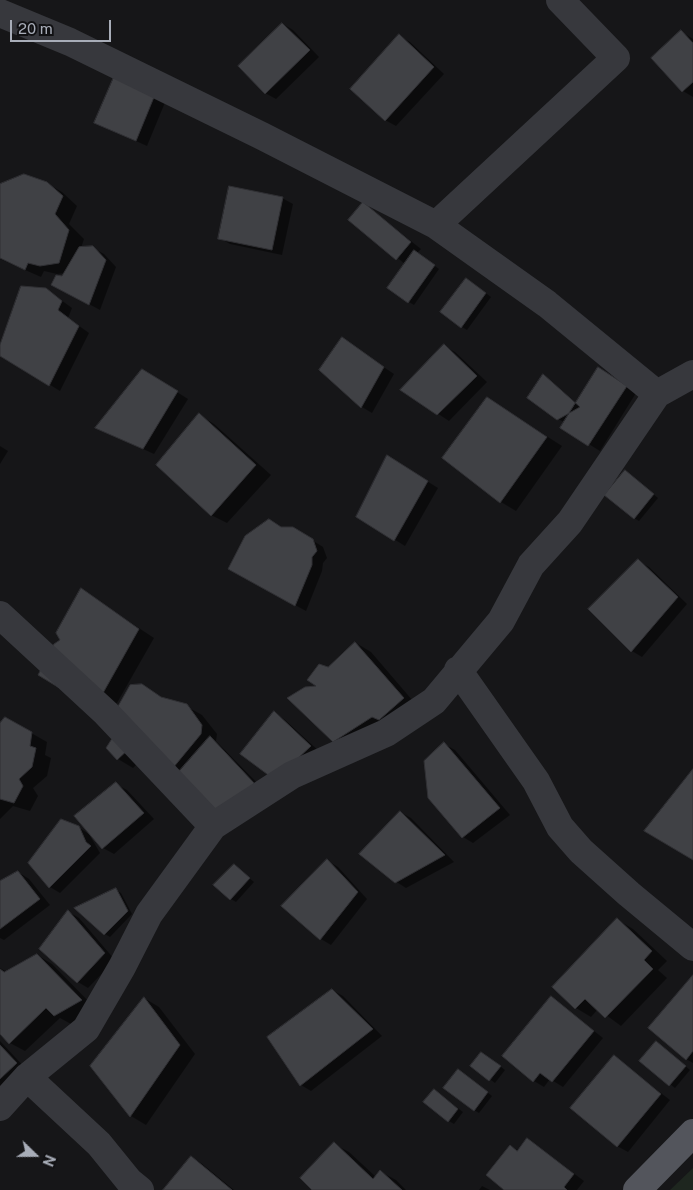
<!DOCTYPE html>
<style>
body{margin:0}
#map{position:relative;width:693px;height:1190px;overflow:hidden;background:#161618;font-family:"Public Sans",sans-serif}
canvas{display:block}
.north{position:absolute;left:10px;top:1130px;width:50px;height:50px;-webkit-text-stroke:4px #111113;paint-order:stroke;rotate:112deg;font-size:14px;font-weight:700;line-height:20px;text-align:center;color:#a8adb8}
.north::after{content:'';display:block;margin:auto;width:18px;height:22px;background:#a8adb8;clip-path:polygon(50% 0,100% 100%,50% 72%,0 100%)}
.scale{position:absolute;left:10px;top:20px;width:101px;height:22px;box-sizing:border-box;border:2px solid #a8adb8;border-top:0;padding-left:6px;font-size:15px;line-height:18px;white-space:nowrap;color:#a8adb8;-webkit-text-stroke:4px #111113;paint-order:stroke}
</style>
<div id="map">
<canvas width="693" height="1190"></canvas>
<div class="north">N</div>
<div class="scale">20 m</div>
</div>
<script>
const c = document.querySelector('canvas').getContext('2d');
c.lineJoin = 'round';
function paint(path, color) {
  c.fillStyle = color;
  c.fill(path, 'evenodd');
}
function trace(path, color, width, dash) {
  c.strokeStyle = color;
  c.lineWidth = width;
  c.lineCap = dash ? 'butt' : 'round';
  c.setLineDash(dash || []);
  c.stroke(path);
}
const green = new Path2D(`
 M693 1168V1190H670Z`);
const shadow = new Path2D(`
 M283 24 293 30 319 57 276 99 265 93Z
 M682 32 693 39V97L683 91Z
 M399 36 410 42 444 74 396 126 385 120Z
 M171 88 147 146 96 123Z
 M46 183 62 192 77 206 69 224 84 239 81 248H93L104 254 116 267 100 310 63 290 62 278 65 273 57 274 44 271 41 277 0 259V188Z
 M282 198 293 204 282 255 230 244 220 238Z
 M364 204 421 249 417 253 439 269 414 305 409 302 405 264 350 220Z
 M471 282 491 297 467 330 462 327Z
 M46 289 72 308 68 318 89 333 60 391 0 354V348Z
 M342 339 394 374 372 413 362 407 320 369Z
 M444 346 455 352 487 382 449 421 402 390Z
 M598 369 636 393 600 451 561 427 564 422 558 419 544 375 576 403Z
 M153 377 188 399 154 454 97 428Z
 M487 398 562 446 516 511 501 502 443 458Z
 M199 415 214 424 271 475 227 523 211 515Z
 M0 446 8 451 0 464Z
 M398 463 438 488 405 546 357 516Z
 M630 474 658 498 639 521 634 518Z
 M281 528H293L323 547 327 558 323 563 322 571 306 611 229 569Z
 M638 561 649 567 687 604 642 657 632 651Z
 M81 590 154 638 109 717 61 640Z
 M356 643 371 652 419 708 349 750 334 741 319 687 328 668Z
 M141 685 165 699 186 706 202 715 217 734 216 741 264 790 229 827 143 758 133 768 118 759Z
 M274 713 284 719 321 753 286 786Z
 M5 718 47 742 45 755 51 758 47 776 33 788 38 796 30 811 13 806 0 819V725Z
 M444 744 455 750 510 815 473 843 463 837Z
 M116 784 127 790 154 819 114 854 103 848Z
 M400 812 411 818 454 862 406 888 395 881Z
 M78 827 89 834 100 853 60 893 50 887Z
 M328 861 338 867 367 899 331 945 321 939Z
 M234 865 254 882 236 902 231 899Z
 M18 872 29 879 50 905 4 940 0 938V882Z
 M116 890 121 893 132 914 110 937 105 934Z
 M69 912 79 918 115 960 88 988 78 982Z
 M618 920 633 929 667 961 658 970 667 978 621 1026 598 1009 591 1017 576 1008Z
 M37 955 52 964 96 1009 71 1024 60 1018 25 1051 10 1043 0 1032V968L7 972Z
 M693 977V1063L686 1059Z
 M332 990 343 996 382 1036 311 1091 301 1085Z
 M144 998 159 1007 195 1054 146 1125 131 1116 91 1066Z
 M552 998 603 1038 563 1087 550 1079 544 1087 534 1081Z
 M0 1041 27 1070 0 1095Z
 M661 1045 690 1070 675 1088 641 1061Z
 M487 1056 505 1070 495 1083 472 1066Z
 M614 1057 670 1100 628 1152 617 1146Z
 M459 1070 492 1096 479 1113 474 1110Z
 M439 1094 463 1112 454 1124 449 1121Z
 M528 1139 584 1181 577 1190H506L510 1146 519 1151Z
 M334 1144 349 1152 376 1177 381 1172 396 1180 406 1190H314Z
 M191 1157 201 1163 234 1190H165Z
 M482 1186 490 1190H479Z`);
const building = new Path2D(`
 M282 23 310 50 265 94 238 66Z
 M681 30 693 43V82L682 92 651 58Z
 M399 34 434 67 385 121 350 89Z
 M120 63 161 80 136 141 94 123Z
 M24 174 47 182 63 196 55 214 69 230 59 263 40 266 28 263 25 270 0 258V184Z
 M229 186 283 197 272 250 218 239Z
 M363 202 411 242 396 260 348 220Z
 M93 246 106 260 89 305 51 285 56 275 62 276 79 247Z
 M414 250 435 265 408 303 387 288Z
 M466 278 486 293 461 328 440 312Z
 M21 286 46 288 62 301 58 310 79 326 49 386 0 356V345Z
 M342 337 384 367 361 408 319 370Z
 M444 344 477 376 437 415 400 390Z
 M598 367 627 386 588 446 560 428Z
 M142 369 178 391 143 449 95 428Z
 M543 374 580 407 557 420 527 398Z
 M487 397 547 437 500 503 442 458Z
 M199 413 256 465 211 516 156 465Z
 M387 455 428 481 394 541 356 517Z
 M625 470 654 494 634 519 604 495Z
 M269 519 281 527H293L313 539 317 551 312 557V565L295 606 228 569 245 536Z
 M638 559 678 597 631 652 588 609Z
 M81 588 139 629 94 709 38 675 54 644 60 640 56 633Z
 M355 642 404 698 379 720 372 717 333 742 287 698 305 687 316 686 307 680 319 664 328 667Z
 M142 684 161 697 187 704 202 725 201 734 163 780 131 747 117 760 106 748 113 737 108 724 130 685Z
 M274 711 311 746 275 780 240 754Z
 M5 717 32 732 30 746 36 748 32 767 19 779 23 786 14 803 0 799V723Z
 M210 736 254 783 218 822 175 776Z
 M444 742 500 808 462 838 428 798 424 761Z
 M693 769V860L644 831Z
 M116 782 144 813 102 849 74 816Z
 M400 811 445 855 395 883 359 854Z
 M61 819 79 826 86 842 91 846 49 888 28 863Z
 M327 859 358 892 320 940 281 906Z
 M234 864 250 878 230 900 213 885Z
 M18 871 40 899 0 929V881Z
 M116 888 128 911 104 935 74 908Z
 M68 910 105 953 77 983 39 949Z
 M617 918 652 951 644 960 653 969 605 1018 585 999 575 1009 552 987Z
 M37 954 82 1000 54 1016 46 1008 9 1044 0 1034V969L4 972Z
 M693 975V1051L686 1060 648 1028Z
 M332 989 373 1029 300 1086 267 1037Z
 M551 996 594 1031 552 1082 540 1073 533 1082 502 1056Z
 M144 997 180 1045 130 1117 90 1066Z
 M656 1041 686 1066 669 1086 639 1061Z
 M0 1045 17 1063 0 1079Z
 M481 1052 501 1066 489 1081 470 1066Z
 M614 1055 661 1094 617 1147 570 1108Z
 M458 1069 488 1092 474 1111 443 1088Z
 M434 1089 458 1109 448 1122 423 1102Z
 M527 1138 574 1174 564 1187 567 1190H504L486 1175 510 1145 517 1151Z
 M334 1142 373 1179 380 1170 402 1190H312L300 1178Z
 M191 1156 232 1190H163Z`);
const minor = new Path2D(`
 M0 13 70 42 262 136 436 225 547 304 657 394
 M436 225 616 58 560 0
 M0 615 106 713 213 826
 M458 670 536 781 560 827 581 851 629 894 693 947
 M27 1077 99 1144 129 1181 140 1190
 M0 1107 27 1077 86 1029 122 967 149 914 213 826 292 775 386 733 434 701 501 621 531 565 570 522 657 394 693 374`);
const major = new Path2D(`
 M637 1190 693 1133`);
paint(green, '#1e261f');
paint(shadow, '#0007');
paint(building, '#404145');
trace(building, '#303034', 1);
trace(minor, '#37383d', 28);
trace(major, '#53555c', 28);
</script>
